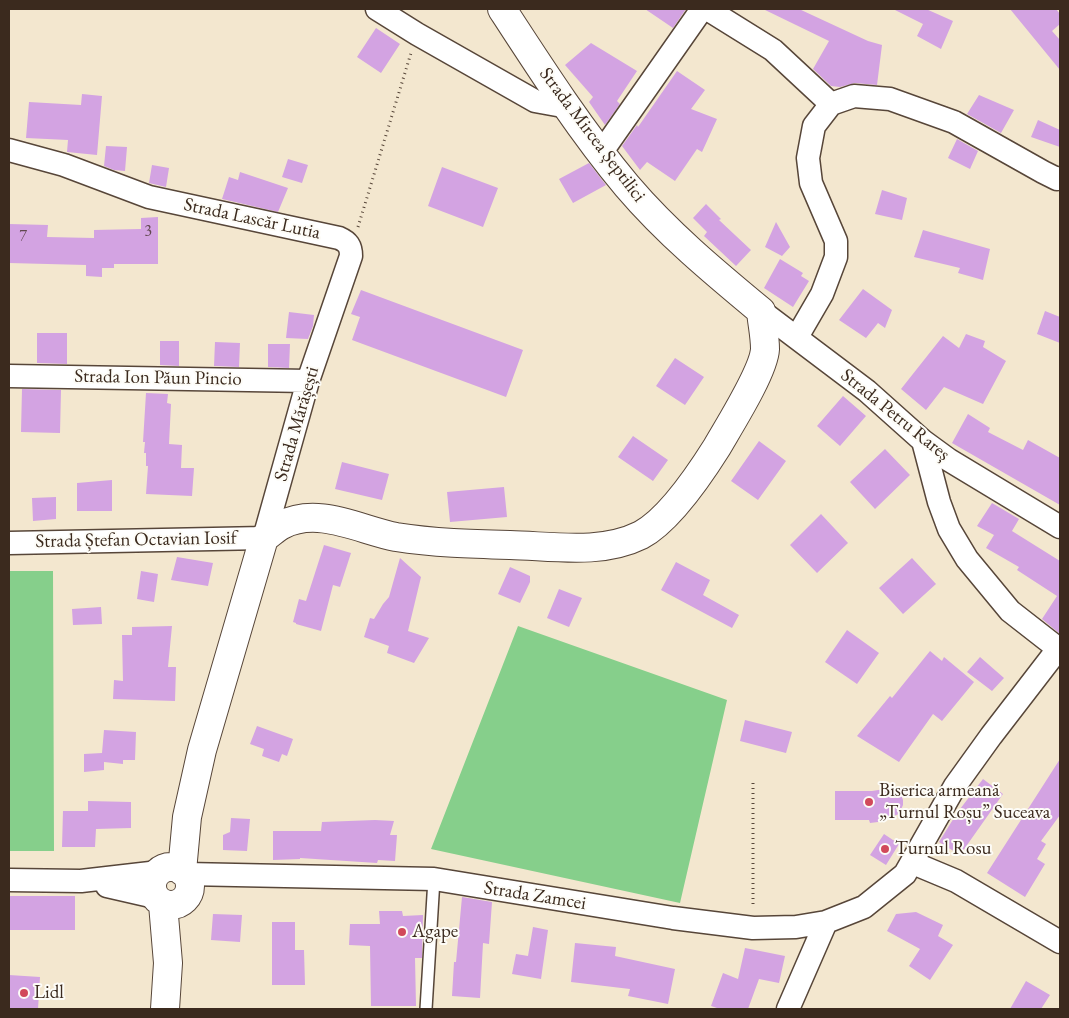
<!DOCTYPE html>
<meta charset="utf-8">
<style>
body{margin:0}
#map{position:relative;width:1069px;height:1018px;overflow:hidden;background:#f3e7cf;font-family:"EB Garamond",serif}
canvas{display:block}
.frame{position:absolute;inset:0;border:10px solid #3b2a1e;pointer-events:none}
</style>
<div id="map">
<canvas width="1069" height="1018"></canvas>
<div class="frame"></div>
</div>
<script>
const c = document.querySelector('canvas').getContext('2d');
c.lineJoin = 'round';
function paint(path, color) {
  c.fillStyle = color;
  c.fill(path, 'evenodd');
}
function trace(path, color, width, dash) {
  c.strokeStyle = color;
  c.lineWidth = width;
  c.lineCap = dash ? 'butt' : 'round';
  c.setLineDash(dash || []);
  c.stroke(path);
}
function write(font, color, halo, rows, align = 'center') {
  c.font = font + ' "EB Garamond",serif';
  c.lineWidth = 4;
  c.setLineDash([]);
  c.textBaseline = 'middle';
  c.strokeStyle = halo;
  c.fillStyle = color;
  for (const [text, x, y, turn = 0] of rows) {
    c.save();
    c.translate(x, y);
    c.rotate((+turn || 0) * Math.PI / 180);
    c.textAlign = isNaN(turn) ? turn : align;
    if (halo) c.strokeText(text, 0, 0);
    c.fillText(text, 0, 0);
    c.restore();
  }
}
const green = new Path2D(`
 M9 571H53L54 851H9Z
 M518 626 727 700 680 903 431 849Z`);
const building = new Path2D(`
 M645 9H686L673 28Z
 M763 9H799L868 41 882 45 877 85 855 83 840 87 831 86 813 69 829 41Z
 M893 9H926L953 21 941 49 917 36 923 24Z
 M1010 9H1056L1060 14V24L1052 31 1060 40V70Z
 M376 28 400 44 381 73 357 57Z
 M591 43 637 71 617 101 620 104 605 125 589 102 593 97 565 65Z
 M677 71 705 90 691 109 717 119 702 152 697 149 675 181 647 162 640 170 622 146 637 125 638 127Z
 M82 94 102 96 97 155 67 152 68 140 26 138 29 102 81 105Z
 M979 95 1014 110 1001 133 967 114Z
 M1038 120 1060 130V147L1031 137Z
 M957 139 978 151 970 169 948 158Z
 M106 146 127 147 125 171 114 170 104 166Z
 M288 159 308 165 302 183 282 177Z
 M589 163 606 185 573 203 559 179Z
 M152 165 169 168 166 187 149 183Z
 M442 167 498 188 483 227 428 206Z
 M240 172 288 188 278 212 222 199 229 177 238 180Z
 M882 190 907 198 902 220 875 214Z
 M706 204 721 219 719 220 751 250 736 266 704 236 707 232 693 218Z
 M158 217V264H114V268H102V277L86 276V265L9 263V224L48 225 47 237 94 238V230L141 229V218Z
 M776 222 790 247 782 256 765 247Z
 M923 230 990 249 983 280 958 273 960 268 914 257Z
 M780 259 803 273 801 276 809 281 793 307 764 288Z
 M863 289 892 310 885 328 878 323 866 338 839 320Z
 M361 290 523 350 506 397 352 340 360 317 351 314Z
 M1045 311 1060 317V343L1037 334Z
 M289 312 314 315 313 326 308 339 286 338Z
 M37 333H67V364L37 363Z
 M966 334 985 341 983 347 1006 361 983 404 944 387 926 410 901 389 943 336 959 348Z
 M160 341H179V366L160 365Z
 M215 342 240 343 239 367 214 366Z
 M268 344H290L289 368 268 367Z
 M675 358 704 377 685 405 656 386Z
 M22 389 61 390 60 433 21 432Z
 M146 393 168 394 167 403 171 404 169 444 182 445 181 468H194L192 496 146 494 148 466H146V453H144L145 442H143Z
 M843 396 866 416 840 446 817 426Z
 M968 414 990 428 988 432 1023 450 1028 440 1060 458V505L952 443Z
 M633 436 668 460 653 481 618 457Z
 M759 441 786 461 758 500 731 481Z
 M885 449 910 475 875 509 850 482Z
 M342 462 389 474 382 500 335 489Z
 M112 480V511H77V483Z
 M504 487 507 517 450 522 447 492Z
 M56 497V519L33 521 32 498Z
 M992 503 1019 519 1012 531 1060 561V634L1042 619 1057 596 1017 570 1019 567 986 548 994 535 977 526Z
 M821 514 848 543 817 573 790 545Z
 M324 545 351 553 340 587 333 585 321 631 296 624V623L293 622 299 599 306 601Z
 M177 557 213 563 208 586 171 580Z
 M400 558 421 577 408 631 429 638 414 663 387 653 389 646 364 637 370 618 374 619 383 604 389 597Z
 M912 558 936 584 903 614 879 588Z
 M676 562 710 580 703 595 739 615 732 628 661 590Z
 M510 567 530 576V582L520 603 498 594Z
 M141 571 158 574 154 602 137 599Z
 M559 589 582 598 569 627 547 618Z
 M101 607 102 624 73 625 72 609Z
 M172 626 168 667H176L175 701 113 699 114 680 123 681 122 635H132V627Z
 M847 630 879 653 857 684 825 662Z
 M930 651 942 661 944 657 974 682 942 721 933 714 899 762 857 736 890 696 892 698Z
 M980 657 1004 678 992 691 967 672Z
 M745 720 792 732 786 753 740 741Z
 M257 726 293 739 287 756 282 754 279 762 262 756 264 749 250 744Z
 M104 730 136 732 135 760H123V764L104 762V770L84 772V754L102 753Z
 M1060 759V815L1041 841 1046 844 1037 859 1045 864 1025 897 987 873Z
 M983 779 1003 794 960 855 939 842 957 813Z
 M891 788 901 795 903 800V805L899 814 878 822 870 823 869 820H835V791H872Z
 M88 801 131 802V828L96 829 95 847H62L63 811H88Z
 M231 818 250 819 247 851 223 850V835L230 832Z
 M375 820 394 821 390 835H397L395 861 378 860 377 863 300 858V859L273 860V831H321L322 822Z
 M884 834 899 844 886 865 870 855Z
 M9 896H75V930H9Z
 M462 897 492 902 489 944 483 943 480 998 452 996 454 962H456Z
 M379 911H402L403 916 423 915 422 958H415L416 1006H371L370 946 349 945 350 924H380Z
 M916 912 943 925 938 936 953 945 930 980 909 966 920 949 887 931 896 914Z
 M213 914 242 915 240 942 211 940Z
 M272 922H295V950H304L305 985H272Z
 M533 927 548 930 541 979 512 974 516 954 528 956Z
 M575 943 616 947 615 956 675 969 668 1004 628 996 630 989 571 982Z
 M745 948 785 956 779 983 759 979 748 1009H720L711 1006 723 973 738 979Z
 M9 975 40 977 38 1009H9Z
 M1026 981 1050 995 1041 1009H1010Z`);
const path = new Path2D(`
 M358 227 411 53
 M753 783V907`);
const service = new Path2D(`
 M426 1009 434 879`);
const minor = new Path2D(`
 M377 9 417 34 535 101 568 107
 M707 9 773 50 831 104
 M9 150 64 165 149 197 339 238C348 242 351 246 351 256L308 381 264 538 9 543
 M601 153 702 9
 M761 311 867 391 923 441 949 460 1060 527
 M797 337 822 294 836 257V241L811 183 808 158 814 126 831 104 854 96 890 99 954 122 1043 172 1057 179 1060 178
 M9 376 308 381
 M923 441 939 502 949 529 967 559 1010 611 1060 650
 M913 863 956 881 1060 942
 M186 874 434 879 673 918 753 928 796 927 826 922
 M9 880 81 881 159 872
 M107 886 155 897
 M788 1009 826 922 864 907 905 874 955 786 991 736 1058 649`);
const tertiary = new Path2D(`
 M152 886a19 19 0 1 1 38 0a19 19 0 1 1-38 0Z
 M182 871 187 817 202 750 264 538C270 534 276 528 282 525 318 506 360 530 396 537 434 543 472 544 510 545 552 546 601 555 641 535 669 520 700 474 717 447 729 426 764 371 765 349 765 336 762 323 761 311 714 272 667 233 627 186 581 131 541 69 502 9
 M163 904 168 963 165 1009`);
const markers = [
 [869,802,5,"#d1495b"],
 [885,849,5,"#d1495b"],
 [402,932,5,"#d1495b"],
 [24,993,5,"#d1495b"]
];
const numberNames = [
 ["3",148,232],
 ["7",23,237]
];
const streetNames = [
 ["Strada Mircea Șeptilici",592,135,53],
 ["Strada Lascăr Lutia",252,219,12],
 ["Strada Ion Păun Pincio",158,378,1],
 ["Strada Petru Rareș",895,415,39],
 ["Strada Mărășești",297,424,-74],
 ["Strada Ștefan Octavian Iosif",136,540,-1],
 ["Strada Zamcei",535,896,9]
];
const poiNames = [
 ["Biserica armeană",879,791],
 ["„Turnul Roșu” Suceava",879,813],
 ["Turnul Rosu",895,849],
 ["Agape",412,932],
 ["Lidl",34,993]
];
paint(green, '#86cf8b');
paint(building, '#d3a3e2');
trace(service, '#574639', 14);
trace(minor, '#574639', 25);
trace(tertiary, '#574639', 30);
trace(path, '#574639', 3, [1, 4]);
trace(service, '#fff', 11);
trace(minor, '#fff', 22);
trace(tertiary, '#fff', 28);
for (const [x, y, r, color] of markers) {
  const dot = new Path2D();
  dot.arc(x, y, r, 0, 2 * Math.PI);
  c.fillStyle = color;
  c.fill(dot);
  trace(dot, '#fdfcf7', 2);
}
write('16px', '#61484f', null, numberNames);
write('19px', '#3b2a1e', '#fdfcf7', streetNames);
write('19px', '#3b2a1e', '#fdfcf7', poiNames, 'left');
</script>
